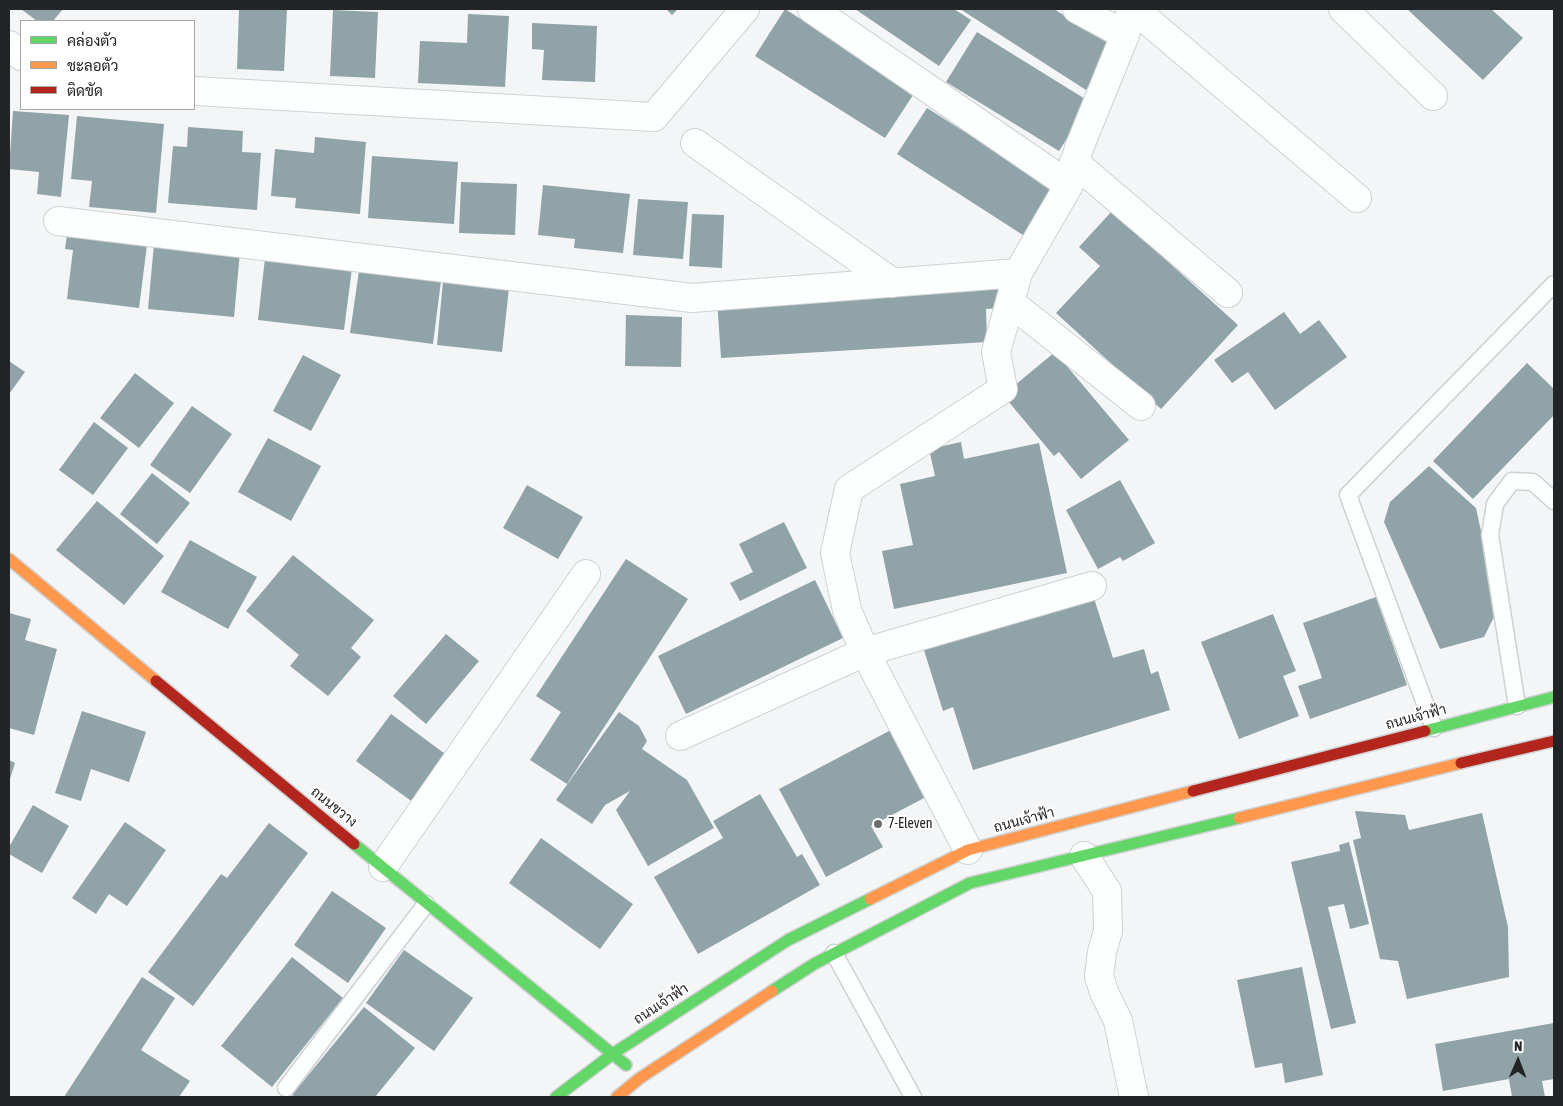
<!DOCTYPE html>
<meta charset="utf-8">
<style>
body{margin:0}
#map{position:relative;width:1563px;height:1106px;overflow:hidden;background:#f3f5f6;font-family:"Asap Condensed",Sarabun,sans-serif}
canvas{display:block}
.frame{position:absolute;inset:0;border:10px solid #232425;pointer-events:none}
.legend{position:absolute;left:20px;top:20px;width:175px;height:90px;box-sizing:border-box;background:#fff;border:1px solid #a7a7a8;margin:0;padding:6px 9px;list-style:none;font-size:15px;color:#232425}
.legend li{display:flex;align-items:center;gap:10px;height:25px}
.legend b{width:25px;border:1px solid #a7a7a8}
.north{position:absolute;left:1493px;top:1036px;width:50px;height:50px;-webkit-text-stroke:4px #fff;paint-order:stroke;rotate:1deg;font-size:14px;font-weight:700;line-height:20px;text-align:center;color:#232425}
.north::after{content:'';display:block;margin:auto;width:18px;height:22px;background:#232425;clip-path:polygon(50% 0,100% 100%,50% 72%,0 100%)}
</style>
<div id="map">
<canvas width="1563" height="1106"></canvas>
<div class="frame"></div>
<ul class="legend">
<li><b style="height:6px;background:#63d668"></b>คล่องตัว</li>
<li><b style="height:6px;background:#ff974d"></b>ชะลอตัว</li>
<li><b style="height:6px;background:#b3261e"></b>ติดขัด</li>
</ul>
<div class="north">N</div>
</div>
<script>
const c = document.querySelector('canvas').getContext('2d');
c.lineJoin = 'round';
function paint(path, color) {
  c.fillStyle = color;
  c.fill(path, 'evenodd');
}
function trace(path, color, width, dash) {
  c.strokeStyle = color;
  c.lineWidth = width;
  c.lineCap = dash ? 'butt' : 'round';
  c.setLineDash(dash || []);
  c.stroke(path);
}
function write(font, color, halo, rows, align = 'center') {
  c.font = font + ' "Asap Condensed",Sarabun,sans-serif';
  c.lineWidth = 4;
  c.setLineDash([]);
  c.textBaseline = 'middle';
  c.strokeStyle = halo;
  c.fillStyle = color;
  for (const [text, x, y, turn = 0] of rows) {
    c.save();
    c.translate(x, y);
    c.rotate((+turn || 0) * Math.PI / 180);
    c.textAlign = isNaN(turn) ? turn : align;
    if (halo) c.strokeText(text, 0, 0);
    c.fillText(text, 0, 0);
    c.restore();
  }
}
const building = new Path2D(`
 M21 9H63L53 21H37Z
 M239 9H287L284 71 237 69Z
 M666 9H678L672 15Z
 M785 9 915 92 885 138 755 56Z
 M855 9H954L971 20 939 66Z
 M960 9H1054L1114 47 1086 90Z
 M1407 9H1491L1523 38 1483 80Z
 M333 10 378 12 375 78 330 76Z
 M468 14 509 16 505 87 418 83 420 41 467 43Z
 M532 23 597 26 595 82 542 80 544 50 532 49Z
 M977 32 1090 102 1059 151 946 82Z
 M927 108 1057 190 1026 237 897 154Z
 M13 111 69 115 61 197 37 194 39 172 9 169Z
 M77 116 164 124 156 213 89 207 92 181 71 179Z
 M188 127 243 131 242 152 261 153 257 210 168 203 173 146 187 147Z
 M315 137 366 142 360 214 295 208 296 198 271 196 275 149 314 153Z
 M372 156 458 162 454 224 368 218Z
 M461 182 517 184 515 235 459 233Z
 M543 185 630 194 623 253 574 248 575 239 538 235Z
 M638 199 688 202 683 259 633 255Z
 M1112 211 1238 325 1161 409 1056 313 1100 266 1079 247Z
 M692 214 724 215 722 268 689 266Z
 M68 228 148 237 139 308 67 299 73 250 65 249Z
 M154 244 240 252 234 317 148 309Z
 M265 258 352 268 344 330 258 320Z
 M359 271 441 281 433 344 350 333Z
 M443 281 509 288 502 352 437 345Z
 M1001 284 1002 308 986 309 987 342 721 358 717 300Z
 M1284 312 1300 334 1319 320 1347 357 1275 410 1248 372 1232 383 1214 360Z
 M626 315 682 317 681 367 625 366Z
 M1055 352 1129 440 1081 479 1059 452 1054 456 1003 395Z
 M303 355 341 375 311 431 273 411Z
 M9 361 25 372 9 394Z
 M1527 363 1554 389V415L1473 499 1433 461Z
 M135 373 174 403 139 448 100 418Z
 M192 406 232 434 190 493 150 465Z
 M94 422 128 448 93 495 59 470Z
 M268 438 321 466 291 521 238 492Z
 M961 442 964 459 1039 443 1067 573 894 609 882 551 913 545 900 484 935 476 929 449Z
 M1429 466 1476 508 1498 609 1484 637 1440 649 1384 522 1390 502Z
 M152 473 190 503 157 544 120 514Z
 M1120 480 1155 543 1123 561 1120 557 1098 569 1066 510Z
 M527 485 583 517 558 559 503 528Z
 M97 501 164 556 124 605 56 550Z
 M784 522 807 568 740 601 730 583 753 572 739 544Z
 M190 540 257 577 228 629 161 592Z
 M293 555 374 620 351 648 361 657 328 696 290 666 299 655 246 611Z
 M626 559 688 599 567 784 530 760 561 712 536 696Z
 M815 580 843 638 686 714 658 656Z
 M1093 595 1113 658 1144 649 1151 674 1158 671 1170 710 973 770 953 707 943 711 923 647Z
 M1376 597 1407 685 1310 719 1298 686 1322 678 1303 623Z
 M9 613 31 619 25 640 57 649 34 735 9 728Z
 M1273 614 1296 671 1283 676 1299 716 1239 739 1201 642Z
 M446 634 479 661 426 724 393 696Z
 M82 711 146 732 129 782 91 769 81 801 55 793Z
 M619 712 639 726 647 741 642 749 687 780 714 828 648 866 616 810 630 791 605 805 592 824 556 800Z
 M391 714 448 756 414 803 356 761Z
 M891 730 926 797 871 826 883 847 826 877 779 789Z
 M9 760 15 763 9 782Z
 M760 794 797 857 802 854 820 885 698 954 654 877 723 838 713 821Z
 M33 805 69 826 42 873 9 854V847Z
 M1355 811 1405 815 1409 830 1482 813 1508 927 1509 977 1407 999 1398 961 1380 959 1353 840 1361 838Z
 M125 822 166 850 127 906 109 894 96 914 72 898Z
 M269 823 308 853 193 1006 148 972 221 874 227 878Z
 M541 838 633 904 600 949 509 883Z
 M1349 842 1369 924 1350 929 1344 904 1328 907 1356 1023 1331 1029 1291 862 1340 851 1339 845Z
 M332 891 386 928 348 983 294 945Z
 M404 950 473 998 434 1051 366 1003Z
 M292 957 343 998 272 1087 221 1046Z
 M1302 967 1323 1075 1285 1083 1282 1063 1255 1068 1237 980Z
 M142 977 175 998 141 1050 190 1081 179 1097H64Z
 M364 1007 415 1048 375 1097H295L292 1095Z
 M1554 1023V1079L1542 1081 1545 1097H1512L1509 1079 1443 1091 1435 1044Z`);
const lane = new Path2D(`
 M1517 706 1490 535 1495 504 1512 481 1533 482 1554 501
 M1434 728 1348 495 1554 284
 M834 953 913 1097
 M286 1088 426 904`);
const street = new Path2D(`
 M812 9 1069 185
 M1077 9 1125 35
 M1134 9 1357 198
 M1343 9 1433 96
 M9 45 21 56
 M194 91 654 117 745 9
 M695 143 893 283
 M1074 162 1228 293
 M58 221 692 298 1018 273
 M1011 303 1141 406
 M680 736 865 652 1092 586
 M968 850 865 652 847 610 835 553 849 489 1003 389 996 352 1018 273 1069 185 1079 148 1125 35 1131 9
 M1084 856 1107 891 1108 931 1102 952 1099 976 1104 992 1118 1021 1134 1097
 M383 867 586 574`);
const fast = new Path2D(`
 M1425 731 1554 697
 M354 844 626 1065
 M772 991 814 964 970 883 1239 818
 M556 1097 614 1053 788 940 870 899`);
const slow = new Path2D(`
 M9 559 156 681
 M1239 818 1461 763
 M870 899 968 850 1193 791
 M617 1097 640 1078 772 991`);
const jam = new Path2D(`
 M156 681 354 844
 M1461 763 1554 741
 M1193 791 1425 731`);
const markers = [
 [878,824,5,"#6c6d6e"]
];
const streetNames = [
 ["ถนนเจ้าฟ้า",1416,717,-15],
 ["ถนนขวาง",334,807,39],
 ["ถนนเจ้าฟ้า",1024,820,-15],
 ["ถนนเจ้าฟ้า",661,1004,-33]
];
const poiNames = [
 ["7-Eleven",888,824]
];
paint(building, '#90a3a8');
trace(lane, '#cfd1d2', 19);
trace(street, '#cfd1d2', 30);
trace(fast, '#cfd1d2', 14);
trace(slow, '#cfd1d2', 14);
trace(jam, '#cfd1d2', 14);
trace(lane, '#fdfefe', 16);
trace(street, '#fdfefe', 28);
trace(fast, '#63d668', 11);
trace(slow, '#ff974d', 11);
trace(jam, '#b3261e', 11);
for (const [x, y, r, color] of markers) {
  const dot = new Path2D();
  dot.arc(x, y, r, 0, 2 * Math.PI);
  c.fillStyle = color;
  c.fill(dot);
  trace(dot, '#fff', 2);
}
write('14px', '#232425', '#fff', streetNames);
write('14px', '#232425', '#fff', poiNames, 'left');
</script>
